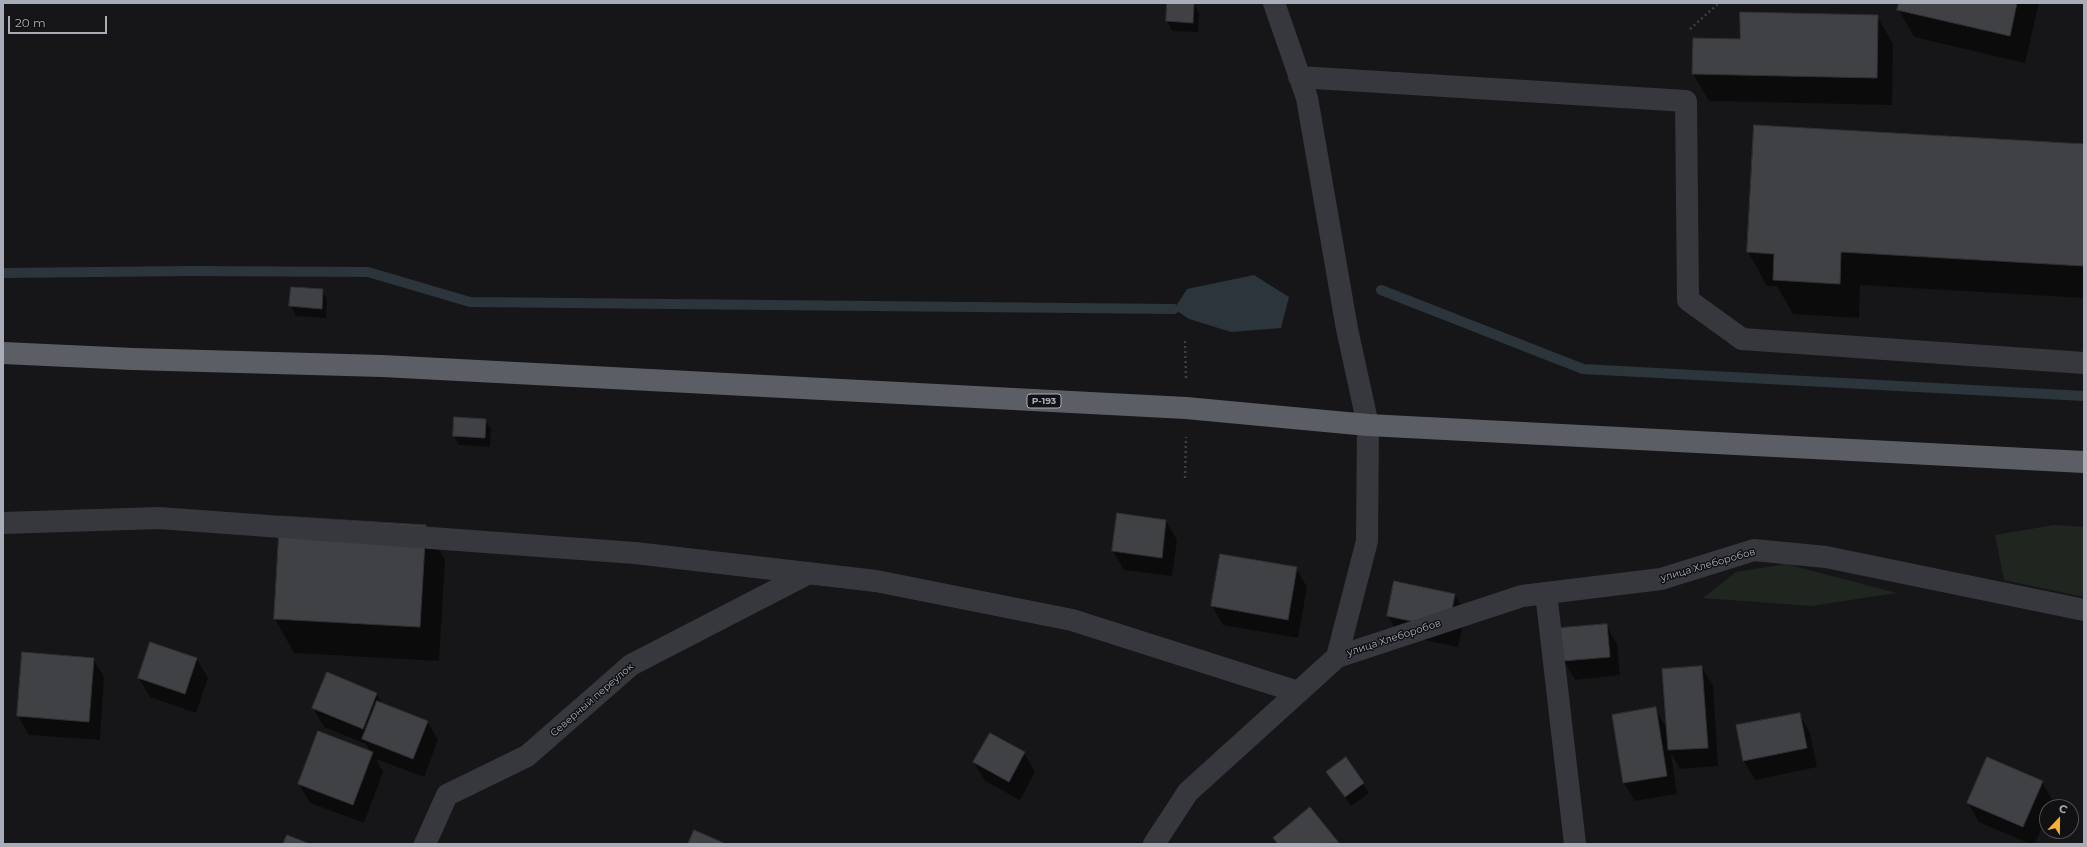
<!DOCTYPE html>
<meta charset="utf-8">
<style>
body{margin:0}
#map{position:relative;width:2087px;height:847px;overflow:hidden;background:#161618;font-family:Montserrat,sans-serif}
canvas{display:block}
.frame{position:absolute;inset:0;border:4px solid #a8adb8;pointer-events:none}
.north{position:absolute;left:2039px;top:799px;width:40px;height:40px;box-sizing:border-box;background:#111113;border:1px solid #4d4f55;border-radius:50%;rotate:22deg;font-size:11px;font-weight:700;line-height:16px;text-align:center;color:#a8adb8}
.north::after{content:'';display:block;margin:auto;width:14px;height:18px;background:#f2b134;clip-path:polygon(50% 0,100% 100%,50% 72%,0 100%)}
.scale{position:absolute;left:8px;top:16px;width:99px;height:18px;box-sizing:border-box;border:2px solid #a8adb8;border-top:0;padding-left:5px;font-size:12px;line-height:14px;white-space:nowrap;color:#a8adb8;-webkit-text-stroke:3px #111113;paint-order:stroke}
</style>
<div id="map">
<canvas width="2087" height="847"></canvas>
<div class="frame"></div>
<div class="north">С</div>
<div class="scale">20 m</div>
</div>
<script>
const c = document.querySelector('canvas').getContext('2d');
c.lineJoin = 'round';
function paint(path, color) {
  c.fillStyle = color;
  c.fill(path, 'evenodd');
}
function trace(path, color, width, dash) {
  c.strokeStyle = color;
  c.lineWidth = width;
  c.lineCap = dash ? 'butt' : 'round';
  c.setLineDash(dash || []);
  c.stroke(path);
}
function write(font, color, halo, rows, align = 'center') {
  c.font = font + ' Montserrat,sans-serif';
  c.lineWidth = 3;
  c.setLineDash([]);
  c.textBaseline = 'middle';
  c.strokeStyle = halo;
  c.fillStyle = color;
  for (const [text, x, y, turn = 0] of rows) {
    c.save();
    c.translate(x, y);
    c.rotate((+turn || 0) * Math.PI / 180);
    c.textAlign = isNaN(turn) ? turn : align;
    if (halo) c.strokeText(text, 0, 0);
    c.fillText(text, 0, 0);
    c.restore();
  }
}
const green = new Path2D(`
 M2054 525 2084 527V597L2004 580 1995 535Z
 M1786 564 1897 593 1811 606 1703 598 1736 572Z`);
const water = new Path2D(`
 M1254 275 1289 297 1281 328 1231 332 1189 319 1174 309 1187 289Z`);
const shadow = new Path2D(`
 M1168 3H1194L1199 13 1198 32 1172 31 1167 21Z
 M1900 3H2039L2025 63 1914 37 1898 9Z
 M1877 16 1893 44 1892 105 1709 101 1693 74 1741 40Z
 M2084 145V298L1860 285 1859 318 1793 314 1777 286H1767L1748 252Z
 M292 288 322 290 327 300 326 318 296 316 291 306Z
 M485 420 491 429 490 447 459 445 454 436Z
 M1166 521 1177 540 1172 576 1124 570 1113 551Z
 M425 525 445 560 439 661 294 653 275 619Z
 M1296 568 1307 587 1298 638 1223 625 1212 606Z
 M1455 595 1466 613 1458 647 1399 635 1388 616Z
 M1606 625 1617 644 1620 675 1575 680 1564 661Z
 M93 659 104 677 100 740 29 735 18 716Z
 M197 659 208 678 196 713 150 697 139 678Z
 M1702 667 1713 686 1718 766 1680 769 1671 753 1677 794 1635 801 1624 783 1655 709 1668 730Z
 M376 694 383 704 427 721 438 740 424 777 376 759 383 772 364 823 310 803 299 784 371 752 366 744 324 727 313 708Z
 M1799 714 1810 733 1817 767 1755 780 1744 761Z
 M990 734 1024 753 1035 772 1020 800 985 781 974 762Z
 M1345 759 1369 793 1351 806 1328 773Z
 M2042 782 2053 801 2050 807H2047V815L2035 844H2030L1979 822 1968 803Z
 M1310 809 1339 844H1278L1274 838Z`);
const stream = new Path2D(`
 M3 273 191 271 368 272 470 302 1174 309
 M1381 290 1583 369 2084 396`);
const building = new Path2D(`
 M1167 3H1194L1193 23 1166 21Z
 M1899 3H2017L2010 36 1897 10Z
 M1740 12 1878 15 1877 78 1692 74 1693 38 1740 39Z
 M1754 125 2084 144V266L1841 252 1840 284 1773 280 1774 254 1747 252Z
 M291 287 323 289 322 309 289 306Z
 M454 417 486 419 485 438 453 436Z
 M1117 513 1166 520 1162 558 1112 551Z
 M280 516 426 525 420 627 274 619Z
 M1220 554 1297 567 1288 620 1211 606Z
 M1394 581 1455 594 1448 629 1387 616Z
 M1607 624 1610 657 1563 661 1560 628Z
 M150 642 197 658 185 694 138 678Z
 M22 652 94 658 89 722 17 716Z
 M1702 666 1708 748 1668 750 1662 669Z
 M327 672 377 693 363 729 312 708Z
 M377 701 428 721 413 759 362 739Z
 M1656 707 1667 776 1623 783 1612 715Z
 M1800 713 1807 748 1743 761 1736 725Z
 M318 731 373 752 353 805 298 784Z
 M990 733 1025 752 1009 782 973 762Z
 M1346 757 1364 783 1345 797 1326 772Z
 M1987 757 2043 781 2023 827 1967 803Z
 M1310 807 1339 843 1278 844 1273 838Z
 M694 830 726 844H688Z
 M287 835 310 844H283Z`);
const path = new Path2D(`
 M1690 29 1719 3
 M1185 341 1186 380
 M1185 478 1186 437`);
const minor = new Path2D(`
 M1299 77 1686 101 1688 300 1742 339 2084 363
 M3 523 159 518 635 553 876 581 1072 620 1298 692
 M1546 593 1575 844
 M1337 657 1522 596 1661 579 1754 550 1826 557 2084 610
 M425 844 447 795 527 756 631 665 809 573
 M1154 844 1188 792 1337 657 1367 541 1368 425 1347 329 1307 98 1274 3`);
const trunk = new Path2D(`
 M3 353 133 359 382 366 1186 408 1368 425 2084 462`);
const shields = [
 [1044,401,34]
];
const shieldNames = [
 ["Р-193",1044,401]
];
const streetNames = [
 ["улица Хлеборобов",1708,565,-16],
 ["улица Хлеборобов",1394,638,-18],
 ["Северный переулок",592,700,-41]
];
paint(green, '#1e261f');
paint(water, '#2c353c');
paint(shadow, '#0007');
trace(stream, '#2c353c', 10);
paint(building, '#404145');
trace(building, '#303034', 1);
trace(path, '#3d3f44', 2.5, [2, 3]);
trace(minor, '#37383d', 22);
trace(trunk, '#5b5e65', 22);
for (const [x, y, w] of shields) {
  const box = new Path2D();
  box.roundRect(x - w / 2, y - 7, w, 14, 3);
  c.fillStyle = '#111113';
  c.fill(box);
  trace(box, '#a8adb8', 1);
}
write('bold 9px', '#a8adb8', null, shieldNames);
write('10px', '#a8adb8', '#111113', streetNames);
</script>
